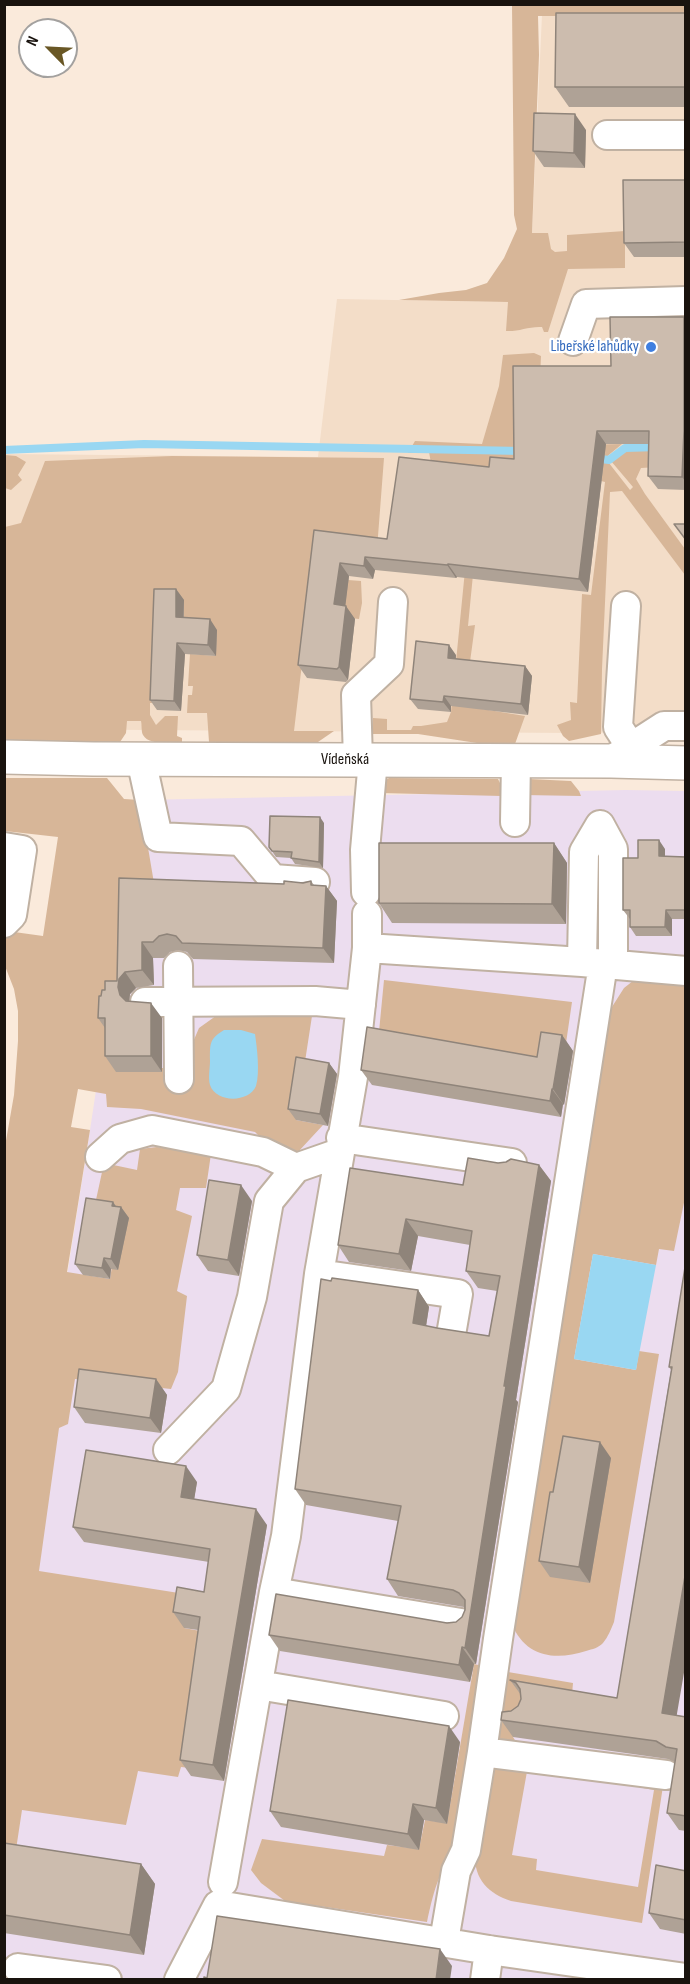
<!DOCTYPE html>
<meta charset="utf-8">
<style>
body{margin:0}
#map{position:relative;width:690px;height:1984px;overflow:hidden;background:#faeadb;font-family:"Sofia Sans Condensed",sans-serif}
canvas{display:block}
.frame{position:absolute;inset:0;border:6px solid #19130e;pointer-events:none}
.north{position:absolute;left:18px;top:18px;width:60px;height:60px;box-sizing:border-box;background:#fff;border:2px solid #a3a19f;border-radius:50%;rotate:294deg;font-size:16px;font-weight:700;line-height:24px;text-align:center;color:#19130e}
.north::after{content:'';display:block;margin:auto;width:21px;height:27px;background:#695725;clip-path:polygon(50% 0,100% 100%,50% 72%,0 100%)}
</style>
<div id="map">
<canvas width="690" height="1984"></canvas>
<div class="frame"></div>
<div class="north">N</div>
</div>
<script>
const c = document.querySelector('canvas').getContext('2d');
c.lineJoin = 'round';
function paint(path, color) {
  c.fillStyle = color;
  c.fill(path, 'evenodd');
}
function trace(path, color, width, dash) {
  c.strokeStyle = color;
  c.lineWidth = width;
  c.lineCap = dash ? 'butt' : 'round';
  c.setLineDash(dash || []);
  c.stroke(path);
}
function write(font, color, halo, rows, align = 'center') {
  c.font = font + ' "Sofia Sans Condensed",sans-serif';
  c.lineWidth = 4.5;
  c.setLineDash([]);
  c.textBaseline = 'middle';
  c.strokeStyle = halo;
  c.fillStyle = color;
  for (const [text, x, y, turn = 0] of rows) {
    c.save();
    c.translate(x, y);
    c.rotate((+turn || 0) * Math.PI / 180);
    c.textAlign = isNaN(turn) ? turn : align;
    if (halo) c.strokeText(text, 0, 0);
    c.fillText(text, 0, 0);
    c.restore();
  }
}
const built = new Path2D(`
 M542 15 685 16V732L569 733 5 729V454L318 457 337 299 509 302 532 233Z`);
const industrial = new Path2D(`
 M626 790 685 791V1979L5 1980V1669L90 1130 140 800Z`);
const green = new Path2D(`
 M512 5H685V16H538L539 55 532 233H548L551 249 555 252 567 251V235L625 231V268L568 269 548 332H544L542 327C529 326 518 332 506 331L508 302 399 300 439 293 466 290 487 283 504 258 517 229 514 215Z
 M534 353 541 356 540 378 525 446 622 444 605 458 630 490 633 487 611 461 624 450 685 449 658 467 641 468 636 479 645 494 685 549V575L622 491 610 492 602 669 601 734 569 741 563 736 557 725 571 720 570 702 577 703 582 594 591 595 605 482 601 481 602 472 475 554 468 626 475 625 464 706 525 716 515 744 477 743 418 734H372L373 718 387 719V730H411L413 726H421L447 722 451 712 468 540 431 463 429 452 408 453 415 441 482 444 499 386 503 355Z
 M5 455 16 456 26 462 18 475 22 480 11 490 5 488Z
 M172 456 384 458 377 549 324 543 348 580 361 581 362 603 359 619 308 613 294 731H334L318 742H209L207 713H187L188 695H192L193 686H188L190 654 216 656 183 628 161 703H150V715L156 725 165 716H178L177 736 182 738V743C171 742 149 746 143 735 141 731 142 725 141 721H127L126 733 120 742 5 741V527L21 523 45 461Z
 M5 778H107L124 799 140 800 157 901 128 965 129 995 116 1071 156 1072 162 1071V1068H170L190 1049 199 1028 220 1013 312 1016 296 1120 323 1125 298 1152 271 1148 255 1132 141 1109 107 1107 106 1094 78 1089 71 1127 90 1130 67 1272 110 1279 120 1214 94 1209 104 1163 137 1170 140 1149 157 1147 211 1154 206 1188H180L176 1210 192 1216 177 1291 187 1296 178 1372 171 1389 75 1379 68 1424 59 1428 39 1571 217 1599 184 1628 211 1633 190 1768 181 1767 178 1777 138 1771 126 1825 22 1810 5 1922 4 1152 14 1095 18 1041V1011L14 989 5 966 4 933 7 931 43 936 58 837 5 831Z
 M389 778 498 779 502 787V796L380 793 381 783Z
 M529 779 571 781 579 791 581 796 524 795Z
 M638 977 686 981V1193L674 1251 659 1249 656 1265 593 1254 574 1359 636 1370 639 1351 659 1354 614 1622C611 1629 608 1637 603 1643 598 1648 593 1649 586 1651 555 1661 525 1657 512 1624L610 1010 624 988Z
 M384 980 572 1002 565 1050 548 1073 378 1042Z
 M474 1664 483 1666 454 1850C438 1874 433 1894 427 1922L285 1901 261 1883 251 1870 262 1839 384 1856 387 1845 419 1849 425 1820 447 1823Z
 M508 1672 573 1683 571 1706 517 1713 513 1737 516 1742H496L503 1678Z
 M504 1764 528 1766 512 1855 537 1859 536 1870 638 1887 654 1790 643 1788 645 1783 663 1786 642 1923 511 1901C489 1894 474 1879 475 1855L493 1768Z`);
const water = new Path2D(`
 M224 1030H241L255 1034C257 1048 260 1072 256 1086 249 1103 216 1103 210 1085 208 1078 210 1068 210 1061 210 1044 209 1039 224 1030Z
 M593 1254 656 1265 636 1370 574 1359Z`);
const stream = new Path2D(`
 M4 450 144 444 523 451
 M592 458 609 460 625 448 659 447`);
const minor = new Path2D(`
 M607 135H686
 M573 341 586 304 686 301
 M626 606 618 727 631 747
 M616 757 664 726H686
 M141 759 158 837 241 841 273 879 315 882
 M358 760 356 695 389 664 393 602
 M515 822 516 760
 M600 825 584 852 582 962 686 971
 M600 825 613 849V965
 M4 847 22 850 12 915 4 923
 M366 892 365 850 373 760
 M367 948 582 962
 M178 966 179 1079
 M145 1002 315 1001 361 1005
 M341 1138 512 1163
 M100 1157 120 1139 152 1130 263 1152 296 1168
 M319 1274 458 1294 452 1329
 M168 1450 226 1389 252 1297 269 1201 296 1168 339 1153
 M274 1592 461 1623
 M258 1685 444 1716
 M482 1752 666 1775
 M223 1882 274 1592 286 1536 319 1274 353 1077 367 948V914
 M444 1941 456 1871 466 1850 482 1752 498 1639 603 964
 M18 1968 107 1980
 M179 1980 218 1905 489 1950 686 1978
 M485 1980 489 1950`);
const major = new Path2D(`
 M4 757 93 759 611 761 686 763`);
const wall = new Path2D(`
 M686 13V107H569L555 87Z
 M586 130 585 168 544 167 533 151Z
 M686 180V257H634L624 243Z
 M686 319V490L658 489 648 476 649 444H606L588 592 457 577 456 578 375 570 373 579 349 576 345 606 355 619 348 680 346 682 307 678 298 665 314 530 387 539 489 467 514 459 611 366Z
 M176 589 184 600V618L217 630 216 656 185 654 181 711 157 710 150 700Z
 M456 655V659L525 666 532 676 528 715 451 706V712L418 709 410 699Z
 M324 823 323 868 295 864 291 858 276 857 269 847Z
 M554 843 567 863 566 924 392 923 379 903Z
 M665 849V856L686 857V919H672V936H636L630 927V919L623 910 638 858Z
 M119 878 284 884 311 881 314 885 326 886 337 901 334 963 193 959 187 952 178 950 170 952 164 958H153L154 985 136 988 130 994 129 1001 162 1018V1072H116L105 1056V1028L98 1018 101 996 105 990 117 981Z
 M562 1035 573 1051 564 1105 563 1104 561 1117 372 1085 361 1070 537 1057Z
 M329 1063 337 1074 328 1126 296 1120 288 1109Z
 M498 1163 539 1165 551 1181 516 1400 518 1402 476 1664H474L470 1682 280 1651 269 1635 456 1622 462 1617 465 1610 464 1607 398 1596 387 1579 398 1521 306 1505 295 1489 331 1281 418 1290 429 1307 426 1326 437 1328 489 1336 497 1291 478 1288 466 1271 470 1245 418 1236 411 1271 349 1262 338 1245 463 1185Z
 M252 1201 239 1276 208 1271 197 1255Z
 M113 1202 116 1206 121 1207 129 1218 118 1270 111 1269 110 1279 83 1275 75 1264Z
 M686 1261 676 1715 686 1717V1831L679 1830 667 1813 675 1762 668 1759 513 1737 501 1720 518 1706 521 1699V1695L510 1680 617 1698 671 1370 669 1367Z
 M156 1379 167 1395 161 1433 85 1423 74 1407Z
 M611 1458 590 1583 550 1577 539 1561 553 1492Z
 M197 1482 194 1499 267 1525 224 1781 191 1776 180 1760 198 1630 184 1628 173 1612 204 1592 209 1562 84 1542 73 1527Z
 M460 1742 447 1824 424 1820 419 1850 281 1827 270 1811Z
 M4 1843 141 1864 155 1884 144 1955 4 1933Z
 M686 1871V1934L660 1929 649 1913Z`);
const shadedWall = new Path2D(`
 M575 114 586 130 585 168 574 153Z
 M684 317 686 319V482L682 477Z
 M597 431 606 444 588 592 579 579Z
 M365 557 375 570 373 579 364 566Z
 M340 563 349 576 344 617 334 604Z
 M448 564 457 577 456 578 447 565Z
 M176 589 184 600 183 628 176 617Z
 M346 606 355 619 348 680 339 667Z
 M210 619 217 630 216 656 208 645Z
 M177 643 185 654 181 711 174 701Z
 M449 645 456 655 455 668 448 658Z
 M525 666 532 676 528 715 521 704Z
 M444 696 451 706V712L443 702Z
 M320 817 324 823 323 868 319 862Z
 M659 840 665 849V865L659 856Z
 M554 843 567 863 566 924 552 904Z
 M326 886 337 901 334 963 323 948Z
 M666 910 672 919V936L665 927Z
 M142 942 153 958 154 985 142 970Z
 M125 972 136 988 130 994 129 1003 120 995 118 987 119 979Z
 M151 1003 162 1018V1072L151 1056Z
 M562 1035 573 1051 564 1105 553 1089Z
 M329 1063 337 1074 328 1126 320 1114Z
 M552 1089 563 1104 561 1117 550 1101Z
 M539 1165 551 1181 516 1400 518 1402 476 1664 465 1648 504 1386Z
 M241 1185 252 1201 239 1276 228 1260Z
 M113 1202 120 1213 121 1207 129 1218 118 1270 111 1259Z
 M406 1219 418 1236 411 1271 399 1254Z
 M104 1258 111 1269 110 1279 102 1268Z
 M418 1290 429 1307 424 1339 413 1323Z
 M156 1379 167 1395 161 1433 150 1418Z
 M600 1442 611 1458 590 1583 579 1567Z
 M186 1466 197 1482 192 1513 181 1497Z
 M256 1509 267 1525 224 1781 213 1765Z
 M686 1570V1661L674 1731 662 1713Z
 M462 1647 474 1664 470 1682 459 1665Z
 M449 1726 460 1742 447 1824 436 1808Z
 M413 1804 424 1820 419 1850 408 1834Z
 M141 1864 155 1884 144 1955 130 1935Z
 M440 1949 452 1966 450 1980H436Z`);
const building = new Path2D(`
 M556 13H686V87H555Z
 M534 113 575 114 574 153 533 151Z
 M623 180H686V242L624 243Z
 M610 317H684V431L682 477 648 476 649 431H597L579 579 448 564 447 565 365 557 364 566 340 563 334 604 346 606 339 667 337 669 298 665 314 530 387 539 399 457 489 467 490 457 514 459 513 366H611Z
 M674 524H686V540Z
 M154 589H176V617L210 619 208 645 177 643 174 701 150 700Z
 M416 641 449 645 448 658 525 666 521 704 444 696 443 702 410 699Z
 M270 816 320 817 319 862 291 858 292 852 272 851 269 847Z
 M638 840H659V856L686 857V910H666L665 927H630V910H623V858H638Z
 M379 843H554L552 904 379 903Z
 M119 878 284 884V881L303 883 311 881V885L326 886 323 948 182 943 176 936 167 934 159 936 153 942H142V970L125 972 119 979 118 987 120 995 126 1001 151 1003V1056H105V1018H98L99 996H101L102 990H105V981H117Z
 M367 1027 537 1057 541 1032 562 1035 553 1089H552L550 1101 361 1070Z
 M296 1057 329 1063 320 1114 288 1109Z
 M468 1158 498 1163 506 1162 511 1159 539 1165 504 1386H506L465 1648 462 1647 459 1665 269 1635 276 1594 447 1623 456 1622 462 1617 465 1610V1600L459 1593 453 1590 387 1579 401 1506 295 1489 321 1279 331 1281 332 1278 418 1290 413 1323 437 1328 489 1336 500 1276 466 1271 472 1231 406 1219 399 1254 338 1245 350 1168 463 1185Z
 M209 1180 241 1185 228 1260 197 1255Z
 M86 1198 113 1202 112 1206 121 1207 111 1259 104 1258 102 1268 75 1264Z
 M686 1261V1570L662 1713 686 1717V1816L667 1813 677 1749 666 1747 656 1741 501 1720 502 1712 511 1711 518 1706 521 1699 520 1689 516 1683 510 1680 617 1698 672 1367H669Z
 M79 1369 156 1379 150 1418 74 1407Z
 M563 1436 600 1442 579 1567 539 1561 550 1492H553Z
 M86 1450 186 1466 181 1497 256 1509 213 1765 180 1760 200 1617 173 1612 177 1587 204 1592 210 1549 73 1527Z
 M288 1700 449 1726 436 1808 413 1804 408 1834 270 1811Z
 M4 1843 141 1864 130 1935 4 1915Z
 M656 1865 686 1871V1920L649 1913Z
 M217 1916 440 1949 436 1980H204V1977L207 1978Z`);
const markers = [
 [651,347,6,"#3f7fe0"]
];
const shopNames = [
 ["Libeřské lahůdky",639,347]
];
const streetNames = [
 ["Vídeňská",345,760]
];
paint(built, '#f3ddc8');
paint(industrial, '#ecddef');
paint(green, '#d7b698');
paint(water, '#99d7f2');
trace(stream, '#99d7f2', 8);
trace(minor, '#c0b1a2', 32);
trace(major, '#c0b1a2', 36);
trace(minor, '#fff', 28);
trace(major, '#fff', 33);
paint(wall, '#afa296');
paint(shadedWall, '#8f847a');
paint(building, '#ccbcae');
trace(building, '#8f847a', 1.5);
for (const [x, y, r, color] of markers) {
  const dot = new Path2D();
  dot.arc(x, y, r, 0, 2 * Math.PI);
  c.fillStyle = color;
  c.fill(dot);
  trace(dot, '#fff', 2);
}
write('16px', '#366cbe', '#fff', shopNames, 'right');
write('16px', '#19130e', '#fff', streetNames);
</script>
